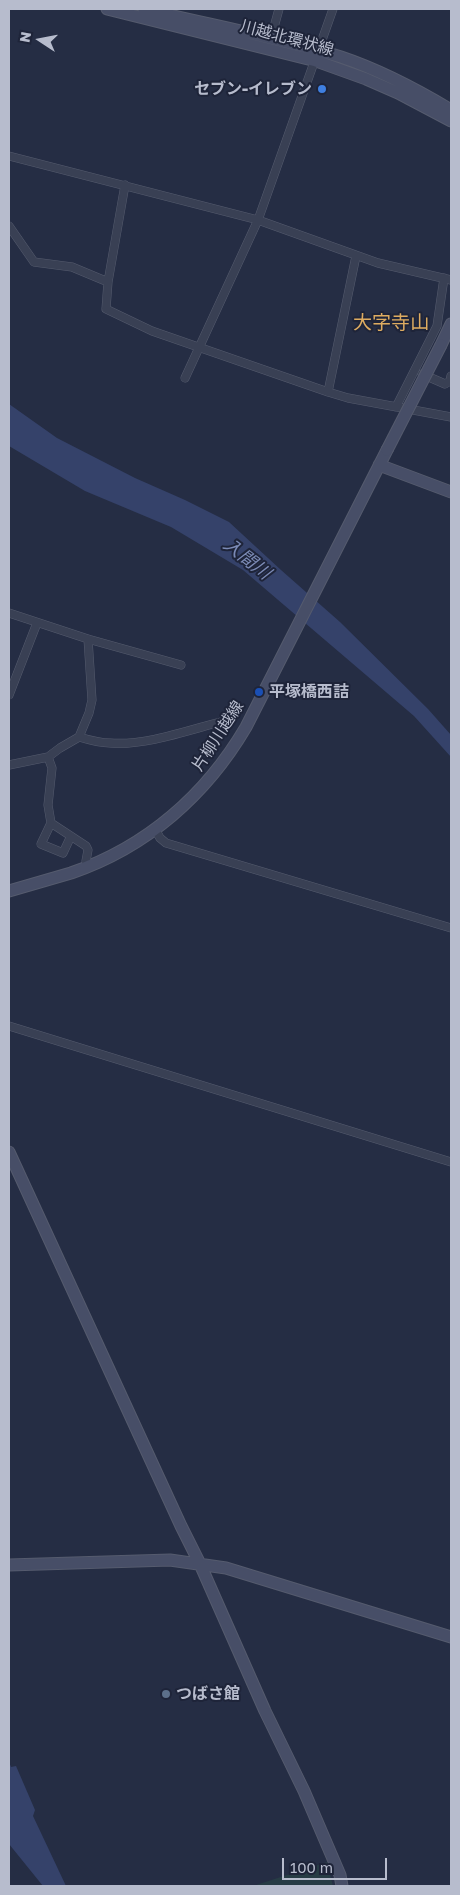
<!DOCTYPE html>
<meta charset="utf-8">
<style>
body{margin:0}
#map{position:relative;width:460px;height:1895px;overflow:hidden;background:#252d44;font-family:"Golos Text",sans-serif}
canvas{display:block}
.frame{position:absolute;inset:0;border:10px solid #b7bccd;pointer-events:none}
.north{position:absolute;left:15px;top:15px;width:50px;height:50px;-webkit-text-stroke:4px #1e2439;paint-order:stroke;rotate:281deg;font-size:14px;font-weight:700;line-height:20px;text-align:center;color:#b7bccd}
.north::after{content:'';display:block;margin:auto;width:18px;height:22px;background:#b7bccd;clip-path:polygon(50% 0,100% 100%,50% 72%,0 100%)}
.scale{position:absolute;left:282px;top:1858px;width:105px;height:22px;box-sizing:border-box;border:2px solid #b7bccd;border-top:0;padding-left:6px;font-size:15px;line-height:18px;white-space:nowrap;color:#b7bccd;-webkit-text-stroke:4px #1e2439;paint-order:stroke}
</style>
<div id="map">
<canvas width="460" height="1895"></canvas>
<div class="frame"></div>
<div class="north">N</div>
<div class="scale">100 m</div>
</div>
<script>
const c = document.querySelector('canvas').getContext('2d');
c.lineJoin = 'round';
function paint(path, color) {
  c.fillStyle = color;
  c.fill(path, 'evenodd');
}
function trace(path, color, width, dash) {
  c.strokeStyle = color;
  c.lineWidth = width;
  c.lineCap = dash ? 'butt' : 'round';
  c.setLineDash(dash || []);
  c.stroke(path);
}
function write(font, color, halo, rows, align = 'center') {
  c.font = font + ' "Golos Text","Noto Sans JP",sans-serif';
  c.lineWidth = 4;
  c.setLineDash([]);
  c.textBaseline = 'middle';
  c.strokeStyle = halo;
  c.fillStyle = color;
  for (const [text, x, y, turn = 0] of rows) {
    c.save();
    c.translate(x, y);
    c.rotate((+turn || 0) * Math.PI / 180);
    c.textAlign = isNaN(turn) ? turn : align;
    if (halo) c.strokeText(text, 0, 0);
    c.fillText(text, 0, 0);
    c.restore();
  }
}
const green = new Path2D(`
 M327 1862 333 1886H253Z`);
const water = new Path2D(`
 M9 404 57 438 135 478 185 500 229 522 281 570 340 622 428 709 451 735V757L414 716 243 570 171 527 85 491 9 446Z
 M9 1762 11 1767 16 1766 35 1810 33 1816 66 1886H43L9 1844Z`);
const street = new Path2D(`
 M271 38 279 9
 M9 156 258 220 378 263 451 280
 M125 185 108 282 106 309 152 331 328 392 348 398 451 417
 M9 226 34 262 72 267 108 282
 M422 374 445 384 450 381 451 376
 M185 378 258 220 333 9
 M328 392 356 256
 M396 407 437 326 444 278
 M9 613 88 639 181 665
 M9 695 37 623
 M79 737 89 713 92 700 88 639
 M9 765 48 757
 M51 823 41 844 63 853 71 836
 M155 829 160 838 166 843 451 928
 M87 866 86 861 88 850 86 846 51 823 48 805 52 768 48 757 60 748 79 737C89 740 99 743 110 743 145 746 189 730 224 721
 M9 1026 451 1162`);
const secondary = new Path2D(`
 M107 9 316 61 366 79 398 93 451 121
 M144 9C210 25 277 37 341 57 380 70 416 89 451 110
 M441 345 451 324
 M379 465 451 492
 M9 891C29 885 51 879 71 873 147 847 206 795 246 727L387 450
 M9 1152 181 1526 200 1564 265 1711 304 1791 340 1875 342 1886
 M9 1565 170 1560 226 1568 451 1637`);
const secondaryBridge = new Path2D(`
 M387 450 441 345`);
const markers = [
 [322,89,5,"#3f7fe0"],
 [259,692,5,"#1a4fb4"],
 [166,1694,5,"#5c6f8a"]
];
const streetNames = [
 ["川越北環状線",287,38,15],
 ["片柳川越線",218,736,-57]
];
const poiNames = [
 ["セブン-イレブン",312,89,"right"],
 ["平塚橋西詰",269,692],
 ["つばさ館",176,1694]
];
const waterNames = [
 ["入間川",247,559,38]
];
const quarterNames = [
 ["大字寺山",391,323]
];
paint(green, '#273c45');
paint(water, '#35426a');
trace(street, '#555b6e', 9);
trace(secondary, '#555b6e', 13);
trace(street, '#394054', 8);
trace(secondary, '#474e67', 11);
trace(secondaryBridge, '#555b6e', 13, []);
trace(secondaryBridge, '#474e67', 11);
for (const [x, y, r, color] of markers) {
  const dot = new Path2D();
  dot.arc(x, y, r, 0, 2 * Math.PI);
  c.fillStyle = color;
  c.fill(dot);
  trace(dot, '#1e2439', 2);
}
write('16px', '#b7bccd', '#1e2439', streetNames);
write('bold 16px', '#b7bccd', '#1e2439', poiNames, 'left');
write('italic 18px', '#7c8bb6', '#1e2439', waterNames);
write('19px', '#deac61', '#1e2439', quarterNames);
</script>
